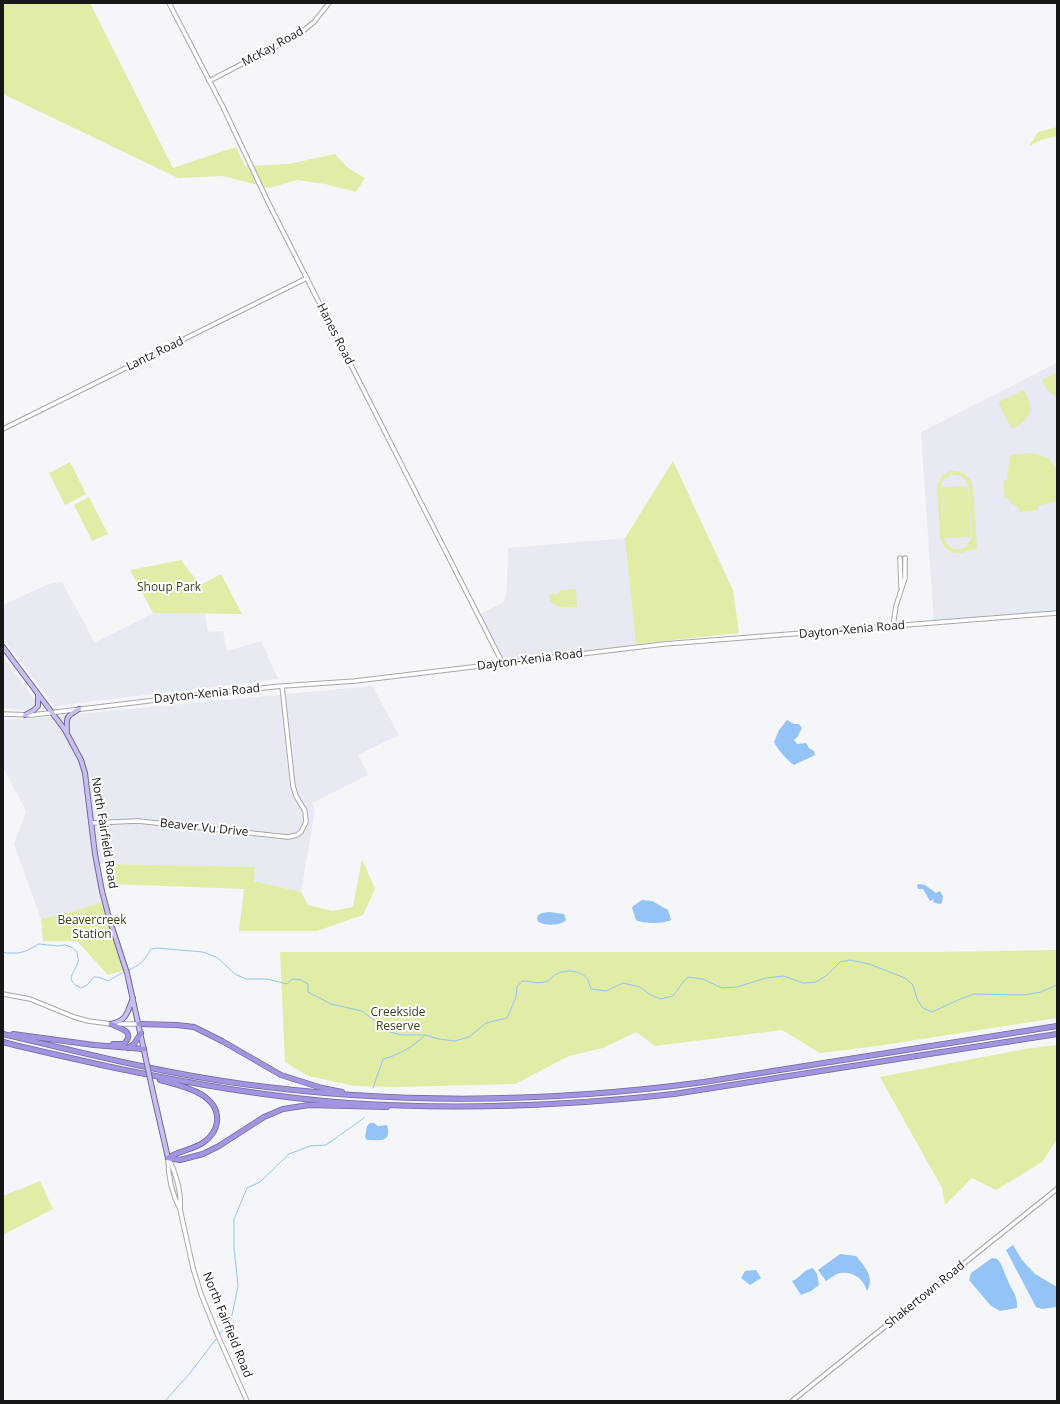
<!DOCTYPE html>
<style>
body{margin:0}
#map{position:relative;width:1060px;height:1404px;overflow:hidden;background:#f5f6f9;font-family:"Open Sans",sans-serif}
canvas{display:block}
.frame{position:absolute;inset:0;border:4px solid #171718;pointer-events:none}
</style>
<div id="map">
<canvas width="1060" height="1404"></canvas>
<div class="frame"></div>
</div>
<script>
const c = document.querySelector('canvas').getContext('2d');
c.lineJoin = 'round';
function paint(path, color) {
  c.fillStyle = color;
  c.fill(path, 'evenodd');
}
function trace(path, color, width, dash) {
  c.strokeStyle = color;
  c.lineWidth = width;
  c.lineCap = dash ? 'butt' : 'round';
  c.setLineDash(dash || []);
  c.stroke(path);
}
function write(font, color, halo, rows, align = 'center') {
  c.font = font + ' "Open Sans",sans-serif';
  c.lineWidth = 4;
  c.setLineDash([]);
  c.textBaseline = 'middle';
  c.strokeStyle = halo;
  c.fillStyle = color;
  for (const [text, x, y, turn = 0] of rows) {
    c.save();
    c.translate(x, y);
    c.rotate((+turn || 0) * Math.PI / 180);
    c.textAlign = isNaN(turn) ? turn : align;
    if (halo) c.strokeText(text, 0, 0);
    c.fillText(text, 0, 0);
    c.restore();
  }
}
const built = new Path2D(`
 M1057 363V613L934 623 921 432Z
 M625 538 637 648 503 664 478 615 502 603 505 600 507 588 508 548Z
 M62 582 95 643 153 613 205 614 208 632 223 631 227 651 261 641 278 679 54 706 3 638V605L49 584Z
 M3 657 35 700V706L21 710 3 708Z
 M372 686 399 735 358 755 368 775 312 803 315 810 301 892 254 881 255 867 97 864 105 901 78 910 41 919 14 844 26 811 3 767V720L35 718Z`);
const green = new Path2D(`
 M3 3H90L173 168 236 147 245 166 289 164 335 154 348 168 365 178 356 192 325 184 297 180 269 188 223 176 178 178 3 94Z
 M1057 127V136L1041 140 1029 146 1038 132Z
 M1057 372V398L1047 390 1042 380Z
 M1024 390C1035 411 1032 418 1012 429L999 404 1000 401Z
 M1033 453 1048 458 1057 468V501L1038 506V510L1020 512V509L1011 503 1008 498 1005 499 1003 481 1007 480 1010 455Z
 M673 461 733 590 739 633 636 644 625 538Z
 M70 462 86 494 65 505 49 473Z
 M950 471C962 470 971 476 973 487L977 549C969 549 968 552 961 553 950 555 942 547 940 537L937 487 941 477ZM951 475C960 474 967 478 969 488L972 537 967 546C957 553 948 549 944 538L971 537 968 486 942 487 944 537 941 487 943 480Z
 M89 497 108 534 92 541 74 505Z
 M181 560 200 585 221 574 242 614 153 613 130 570Z
 M576 589 577 607C566 607 549 610 549 594H558L561 590Z
 M362 859 375 889 363 915 317 931H239L244 889 112 884 111 864 255 867 254 881 301 892 308 905 333 911 353 907Z
 M105 901 126 970 108 975 77 941H43L41 919 78 910Z
 M1057 950V1018L877 1046 820 1053 782 1030 655 1046 636 1032 603 1048 569 1056 515 1084 397 1087 355 1086 308 1076 285 1062 280 952H937Z
 M1057 1045V1139L1042 1162 996 1190 972 1178 945 1205 942 1188 880 1077 1024 1049Z
 M40 1181 53 1209 3 1235V1196Z`);
const water = new Path2D(`
 M787 720 794 724H799L802 728 798 736 794 740 797 744 806 743 809 748 814 751 815 755 794 765C788 761 777 749 774 742L779 730Z
 M919 884 925 885 936 893 940 891 943 896 942 903 939 904 933 902 934 899 930 901 923 889H918L917 885Z
 M642 900 652 901 668 910 671 920C664 924 643 924 636 920L632 908 633 906Z
 M549 912 564 914 566 920C563 925 546 926 541 923 538 922 538 921 537 918 539 912 544 913 549 912Z
 M370 1123H374L378 1126 387 1125C392 1143 380 1140 367 1140L365 1137 367 1126Z
 M1013 1245 1022 1260 1035 1274 1057 1287V1307L1042 1309 1036 1307 1006 1250Z
 M840 1254 856 1256C865 1267 875 1277 867 1291 864 1279 853 1271 840 1273 835 1274 830 1279 826 1281L818 1270Z
 M992 1258 997 1259C1003 1265 1004 1273 1008 1281 1012 1292 1018 1294 1017 1308L1000 1311 991 1306 969 1280 971 1273Z
 M813 1268 817 1274 819 1285 811 1291 801 1295 792 1281C802 1277 802 1270 813 1268Z
 M756 1270 761 1278 750 1285 741 1278 745 1271Z`);
const stream = new Path2D(`
 M3 952 6 953H18L26 951 39 944 58 946 65 945 71 947 77 952C77 955 79 959 78 962 75 973 63 980 81 988L87 985 94 977H98L108 981 124 972
 M127 971C141 964 143 963 151 949L157 948 203 952 218 958 235 974 246 979H267L287 984 292 979 301 980 308 984V992L331 1004 362 1011 390 1032 402 1035H425L439 1039 455 1041 469 1037 486 1023 507 1018 516 997 517 987 522 981C531 981 539 985 547 981 551 980 553 975 557 974 566 969 582 970 588 980 589 983 590 986 591 989L606 991 623 983 640 987 649 994 660 999 673 996 684 981 688 977 703 979 722 988 737 987 766 978 784 976 803 983 816 982 827 975 840 962 850 960 869 964 905 978 913 985 917 999 923 1008 932 1012 958 1000 974 994 1024 995 1041 992 1057 985
 M373 1088 383 1059C401 1054 411 1048 425 1035
 M220 1334 231 1320 238 1286 234 1248V1219L247 1188 260 1182 289 1154 310 1146 326 1145 364 1118
 M165 1401 190 1373 216 1339`);
const secondary = new Path2D(`
 M169 3 223 107 269 204 503 664
 M209 81 298 35 314 22 329 3
 M3 429 307 278
 M900 558 901 587
 M893 626 896 606 905 578V558
 M3 714 32 715 206 694 282 686 355 681 664 644 1057 613
 M91 823 138 821 288 837 297 835 301 832 306 822 305 811 296 796 293 786 282 686
 M3 994 30 999 74 1017 88 1021 111 1024H139
 M168 1158C168 1175 172 1194 180 1209L193 1268 201 1294 218 1336 247 1401
 M168 1158C175 1170 182 1194 180 1208
 M792 1401 1057 1189`);
const primary = new Path2D(`
 M3 647 65 730 81 760 85 773 95 854 102 891 109 918 127 973 145 1055
 M25 715 34 710 38 706V695
 M67 733C67 717 64 718 79 709
 M111 1024C128 1020 127 1012 133 998
 M152 1088 168 1158`);
const highway = new Path2D(`
 M111 1024C120 1029 136 1031 124 1044H113
 M139 1024 177 1025 194 1027 222 1041 281 1075 322 1088 342 1092
 M3 1034C83 1053 162 1073 243 1084 398 1105 549 1103 704 1082L1057 1026
 M13 1034 94 1045 144 1049
 M3 1042C37 1051 72 1058 106 1066 186 1083 266 1097 348 1103 457 1110 565 1106 674 1094L1057 1034
 M128 1048 134 1044 141 1033
 M160 1080C181 1086 220 1093 217 1122 216 1130 211 1137 204 1142 193 1150 180 1150 168 1158
 M168 1158 180 1160 203 1154 219 1146 264 1117 283 1109 309 1105 387 1107`);
const primaryBridge = new Path2D(`
 M145 1055 152 1088`);
const streetNames = [
 ["McKay Road",273,47,-29],
 ["Hanes Road",335,334,63],
 ["Lantz Road",155,354,-26],
 ["Dayton-Xenia Road",852,630,-5],
 ["Dayton-Xenia Road",530,660,-7],
 ["Dayton-Xenia Road",207,694,-6],
 ["Beaver Vu Drive",204,828,6],
 ["North Fairfield Road",104,833,81],
 ["Shakertown Road",925,1295,-39],
 ["North Fairfield Road",227,1325,68]
];
const parkNames = [
 ["Shoup Park",169,588],
 ["Beavercreek",92,921],
 ["Station",92,935],
 ["Creekside",398,1013],
 ["Reserve",398,1027]
];
paint(built, '#e7e9f3');
paint(green, '#e1eca7');
paint(water, '#94c3f8');
trace(stream, '#94c3f8', 1);
trace(secondary, '#a7a8aa', 5.5);
trace(primary, '#72689b', 6);
trace(highway, '#72689b', 6);
trace(secondary, '#fff', 3.5);
trace(primary, '#c8bfee', 4);
trace(highway, '#a394e2', 4.5);
trace(primaryBridge, '#72689b', 6, []);
trace(primaryBridge, '#c8bfee', 4);
write('12px', '#171718', '#fff', streetNames);
write('12px', '#3c401b', '#fff', parkNames);
</script>
